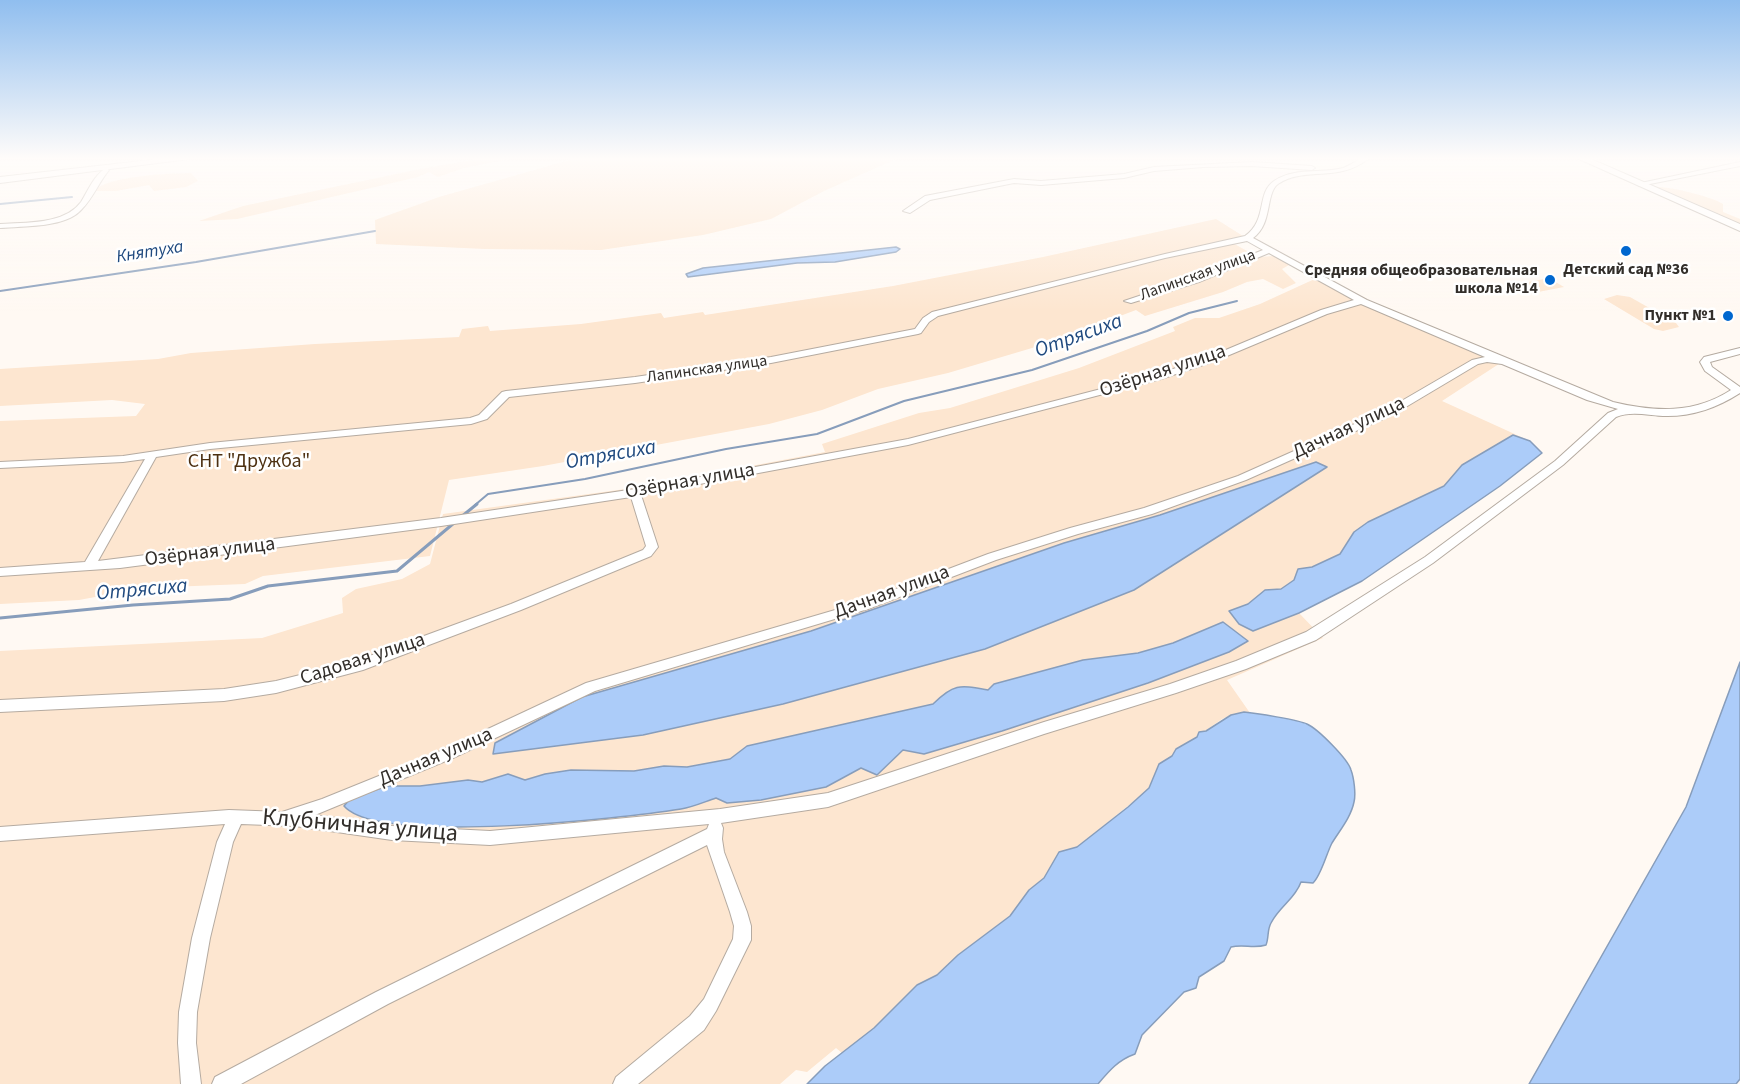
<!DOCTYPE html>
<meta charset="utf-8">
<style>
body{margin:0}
canvas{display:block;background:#fff9f3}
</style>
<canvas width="1740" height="1084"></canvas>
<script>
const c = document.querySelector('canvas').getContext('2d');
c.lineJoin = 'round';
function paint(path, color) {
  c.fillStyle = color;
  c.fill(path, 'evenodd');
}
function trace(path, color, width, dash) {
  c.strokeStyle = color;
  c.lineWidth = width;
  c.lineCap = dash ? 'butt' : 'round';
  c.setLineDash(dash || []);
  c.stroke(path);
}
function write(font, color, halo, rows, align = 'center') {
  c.font = font + ' "Source Sans 3",sans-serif';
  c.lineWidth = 5;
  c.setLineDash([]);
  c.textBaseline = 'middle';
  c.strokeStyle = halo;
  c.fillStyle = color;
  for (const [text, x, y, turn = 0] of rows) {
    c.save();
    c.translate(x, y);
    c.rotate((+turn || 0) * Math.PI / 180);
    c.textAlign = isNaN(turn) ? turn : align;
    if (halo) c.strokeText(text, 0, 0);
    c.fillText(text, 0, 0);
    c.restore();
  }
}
const green = new Path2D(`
 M478 159H509L464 168 438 177 429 172 418 177 237 219 199 221 243 206 420 169Z
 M573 159H896L824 191 771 219 703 235 601 250 485 249 376 244 375 220 439 197Z
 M191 173 198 181 186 187 154 191 149 185 116 191H94C106 176 171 173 191 173Z
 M1658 187C1672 187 1713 197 1723 204V212L1740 219V224L1658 189Z
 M1216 219 1243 236 1229 241 1258 257 1274 256 1289 265 1282 269 1296 283 1283 289 1263 279 1247 282 1223 292 1145 316 1136 310 1112 319 1116 323 948 373 878 389 822 410 769 424 543 466 449 480 430 556 263 576 245 584 144 588 79 600 0 604V421L136 416 145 404 112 400 0 406V369L158 359 191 353 315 344 459 337 462 329 488 326 490 331 581 324 661 313 664 318 703 312 705 315 893 286 1043 257Z
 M1319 277 1360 299 1505 360 1442 401 1530 441 1542 453 1500 486 1362 581 1299 613 1323 638 1227 680 1250 713 1231 715 1222 719 1190 742 1176 749 1172 756 1159 764 1150 788 1077 847 1059 852 1044 878 1029 890 1010 916 958 955 937 975 917 985 874 1028 842 1053 836 1048 807 1072 796 1070 780 1084H0V651L262 638 343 613 342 598 356 589 402 579 430 564 443 514 640 487 825 452 822 444 919 413 950 408 1079 368 1175 331 1173 327 1195 318H1219L1260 304Z
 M1549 278 1564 287 1533 293 1518 284Z
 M1617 295 1630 297 1676 323 1679 327 1663 331 1654 329 1604 299Z`);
const water = new Path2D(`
 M896 247 900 249 896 252 835 262 797 263 688 277 686 274 703 268Z
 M1513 435 1530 441 1542 453 1500 486 1362 581 1299 613 1253 631 1239 624 1229 611 1248 604 1265 590 1281 589 1294 580 1298 569 1312 567 1340 554 1354 532 1368 522 1444 486 1462 465Z
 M1316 462 1327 467 1134 590 985 649 783 704 643 735 493 754 495 743 582 697 811 631 1064 543 1160 515Z
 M1223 622 1248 641 1229 652 1148 683 1002 731 924 754 903 750 877 775 861 768 826 787 761 800 727 803 716 798C704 802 693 807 681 809 625 818 378 846 344 806L350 799 387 786H420L468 780 482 782 508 774 525 780 545 774 571 770 634 771 664 766 687 767 730 759 747 746 933 704C954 683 960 685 988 690L994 684 1083 660 1138 653 1173 643Z
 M1740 662V1079L1736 1084H1529L1686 807Z
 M1244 712C1255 713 1299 720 1307 724 1318 729 1348 759 1351 770 1354 778 1356 794 1354 802 1351 817 1340 830 1332 843 1327 852 1321 876 1313 883L1301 882C1295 899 1280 906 1271 923 1267 930 1269 938 1266 945 1254 949 1244 944 1231 947L1224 961 1199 977 1196 988 1184 992 1142 1035 1135 1054C1118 1060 1109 1071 1098 1084H807L825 1066 874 1028 917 985 937 975 958 955 1010 916 1029 890 1044 878 1059 852 1077 847 1128 807 1149 788 1159 764 1172 756 1176 749 1197 737 1199 732 1206 731 1231 715Z`);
const streamFar1 = new Path2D(`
 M0 204 72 197
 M0 291 196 262 375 231
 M475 505 488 494 585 479 726 449 817 434 904 401 1032 370 1147 331 1189 313 1237 301`);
const stream = new Path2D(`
 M461 517 477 504
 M0 618 133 605 230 599 268 586 397 571 454 523`);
const minor = new Path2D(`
 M1360 159H1368C1338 183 1304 166 1278 184 1265 194 1273 224 1253 238L1367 300 1613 402C1655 412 1694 414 1731 390L1705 371 1700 362 1704 357 1740 348V354L1710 362 1712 367 1740 387V393C1717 408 1691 417 1663 416 1647 415 1631 411 1616 417L1563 465 1433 563 1316 640 1246 669 1176 693 1044 734 828 807 721 823 723 828 722 839 724 852 747 912 751 926V940L716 1011 704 1030 638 1084H613L616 1077 690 1016 704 999 733 939 734 926 730 912 707 845 388 1004 241 1084H212L215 1077 376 992 707 829 709 824 490 845 392 840 295 826 241 824 233 842 210 938 197 1012 196 1043 201 1084H181L178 1043 179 1012 192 938 217 842 225 824 0 841V827L229 810 282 812 322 799 443 750 586 683 859 603 988 554 1070 528 1144 508 1238 476 1386 410 1472 360 1485 357 1361 304 1327 314 1215 361 1161 379 908 445 641 495 658 547 651 556 521 610 363 670 276 693 224 701 0 712V700L224 689 276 681 356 661 511 604 643 550 646 546 631 497 441 526 120 568 0 576V568L85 562 145 459 123 462 0 468V462L123 456 210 443 470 418 479 415 502 392 506 391 635 377 771 357 915 329 923 318 932 312 1165 254 1245 236C1268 220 1256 193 1274 181 1295 167 1320 174 1343 168 1349 166 1354 162 1360 159ZM1247 241 1263 250 1193 278 1124 301 1131 303 1199 282 1269 253 1354 300 1321 310 1209 357 1155 375 908 439 635 489 441 518 98 561 156 457 210 449 471 424 487 419 509 397 635 383 771 363 918 334 921 333 929 322 938 316 1165 258ZM1487 362 1502 364 1587 400 1618 409 1608 413 1555 461 1425 557 1306 632 1236 661 1170 684 1044 722 828 793 720 809 490 831 392 826 315 815 453 758 595 691 868 609 996 560 1078 534 1152 514 1246 480 1394 414 1478 364Z
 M1252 162 1312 166 1315 168 1312 170 1252 166 1203 167 1154 171 1124 178 1041 185 1014 183 930 200 910 213 903 211 925 196 1014 179 1041 181 1124 174 1154 167Z
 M1740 162V166L1640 186 1636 184Z
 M106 168 109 170C99 182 93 198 82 209 66 228 23 226 0 228V224C25 222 64 225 81 202 88 191 94 175 106 168Z`);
const tertiary = new Path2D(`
 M159 159H189L0 183V177Z
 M1579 159H1591L1740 224V231Z`);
const markers = [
 [1626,251,6,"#0067cf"],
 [1550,280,6,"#0067cf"],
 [1728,316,6,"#0067cf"]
];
const farPoinames = [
 ["Детский сад №36",1626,270,"center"],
 ["Средняя общеобразовательная",1538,271],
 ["школа №14",1538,289],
 ["Пункт №1",1716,316]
];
const farStreetnames = [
 ["Лапинская улица",1198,276,-20],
 ["Лапинская улица",707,370,-8]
];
const farWaternames = [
 ["Княтуха",150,253,-9]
];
const streetNames = [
 ["Озёрная улица",1163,372,-18],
 ["Дачная улица",1349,429,-25],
 ["Озёрная улица",690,482,-10],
 ["Озёрная улица",210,553,-7],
 ["Дачная улица",892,593,-20],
 ["Садовая улица",363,660,-18],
 ["Дачная улица",436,758,-23]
];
const parkNames = [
 ["СНТ \"Дружба\"",249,463]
];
const waterNames = [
 ["Отрясиха",1079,337,-20],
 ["Отрясиха",611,456,-10],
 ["Отрясиха",142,591,-5]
];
const nearStreetnames = [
 ["Клубничная улица",360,827,5]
];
paint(green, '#fde6d0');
paint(water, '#acccf9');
trace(water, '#879dbb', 1.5);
trace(streamFar1, '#879dbb', 2);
trace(stream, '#879dbb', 3);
trace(minor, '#b5aba1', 2);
trace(tertiary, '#b5aba1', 2);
paint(minor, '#fff');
paint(tertiary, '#fff');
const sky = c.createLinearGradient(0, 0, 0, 311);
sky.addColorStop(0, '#90beef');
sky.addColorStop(0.51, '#fffcfa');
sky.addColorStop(1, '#fffcfa00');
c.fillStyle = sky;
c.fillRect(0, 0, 1740, 311);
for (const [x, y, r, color] of markers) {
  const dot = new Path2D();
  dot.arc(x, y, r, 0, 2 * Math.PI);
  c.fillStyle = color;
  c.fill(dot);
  trace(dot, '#fff', 2);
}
write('bold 16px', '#322e2a', '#fff', farPoinames, 'right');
write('16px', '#322e2a', '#fff', farStreetnames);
write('italic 18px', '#204a7f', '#fff', farWaternames);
write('20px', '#322e2a', '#fff', streetNames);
write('20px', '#4d3011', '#fff', parkNames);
write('italic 21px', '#204a7f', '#fff', waterNames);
write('24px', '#322e2a', '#fff', nearStreetnames);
</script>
